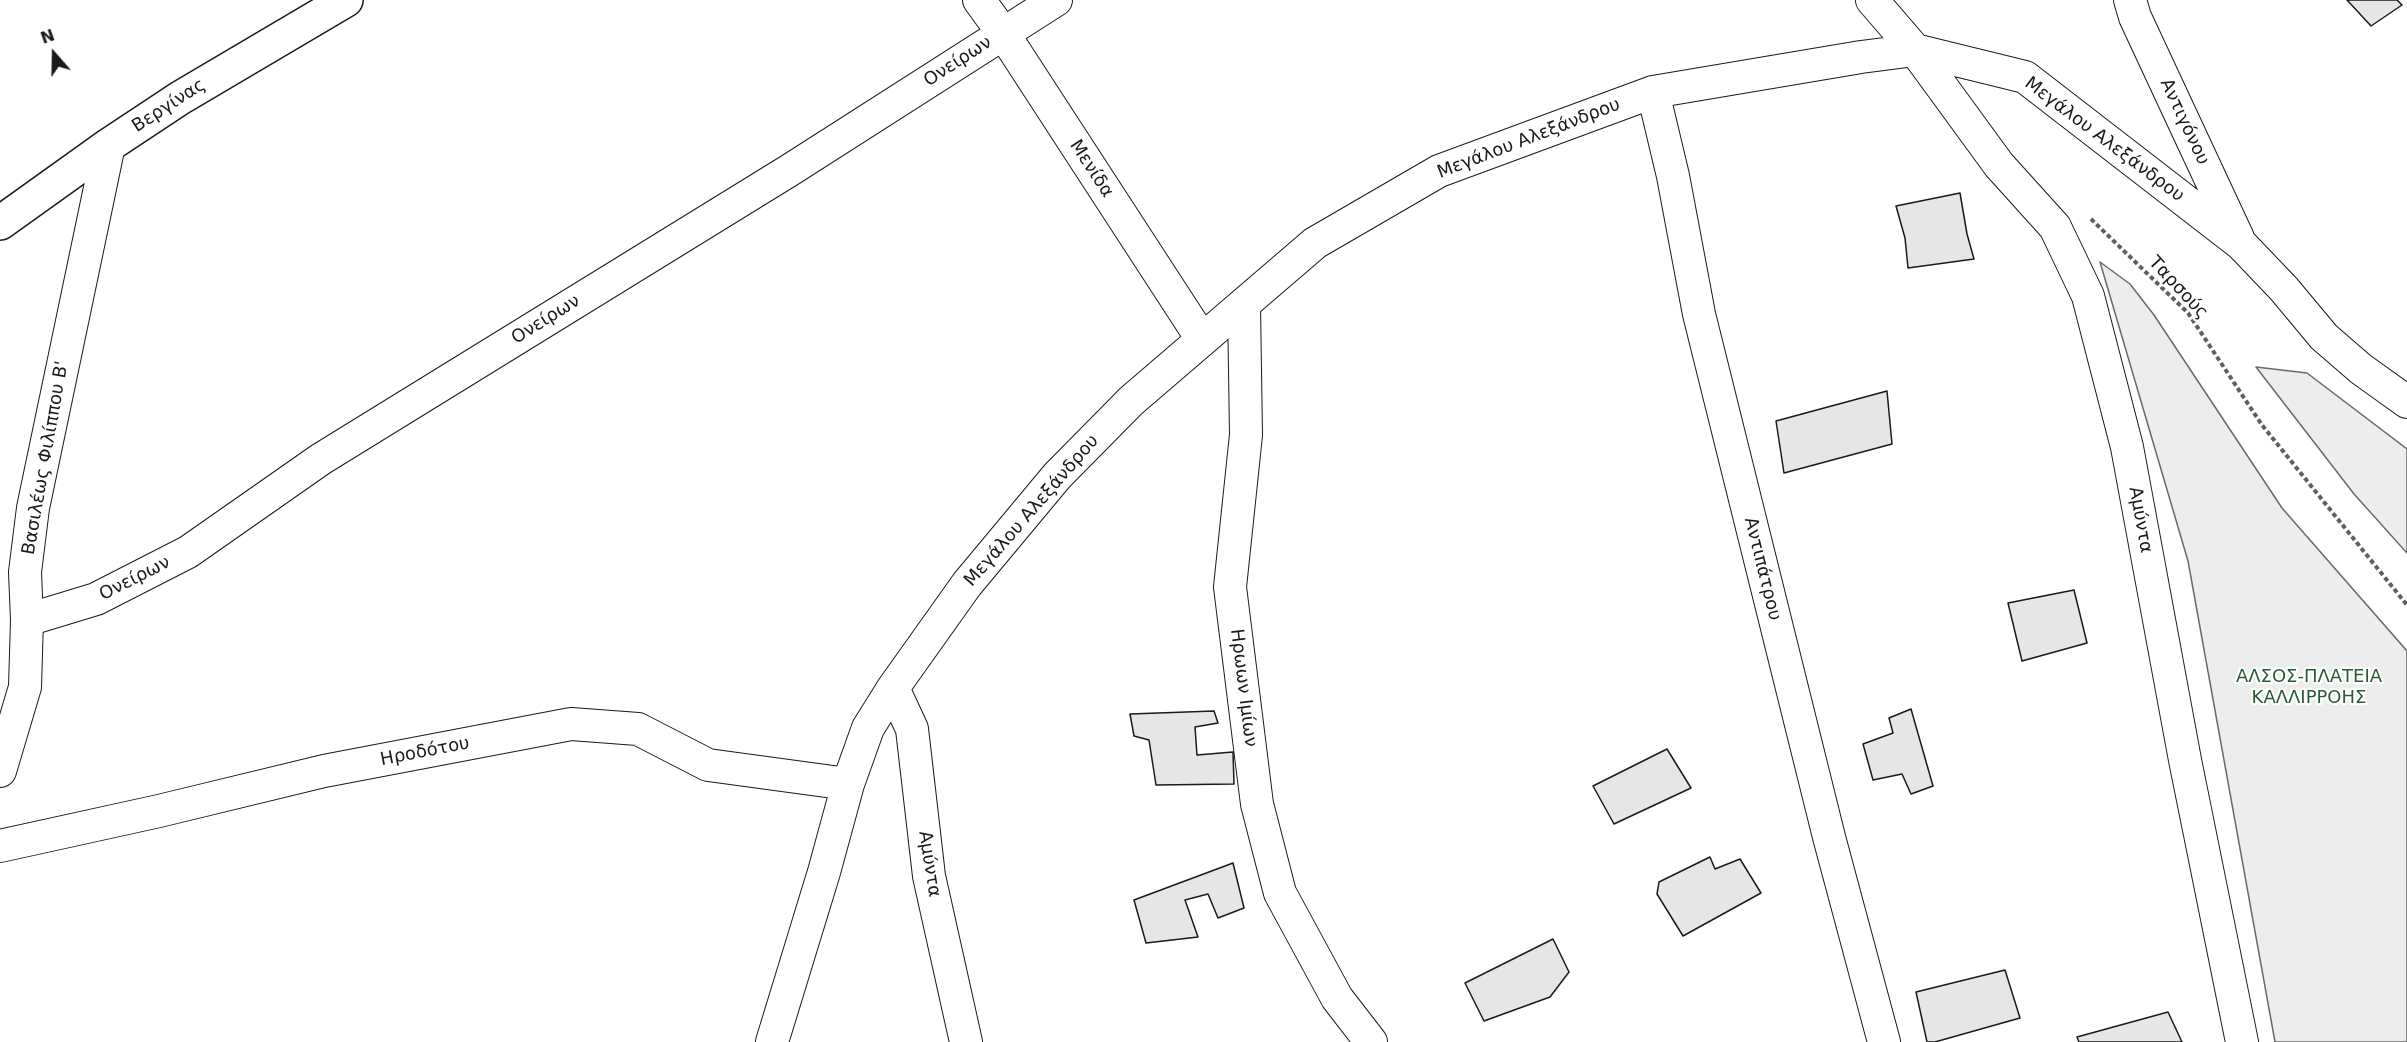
<!DOCTYPE html>
<meta charset="utf-8">
<style>
body{margin:0}
#map{position:relative;width:2407px;height:1042px;overflow:hidden;background:#fff;font-family:"DejaVu Sans",sans-serif}
canvas{display:block}
.north{position:absolute;left:24px;top:24px;width:60px;height:60px;-webkit-text-stroke:4px #fff;paint-order:stroke;rotate:340deg;font-size:16px;font-weight:700;line-height:24px;text-align:center;color:#1a1a1a}
.north::after{content:'';display:block;margin:auto;width:21px;height:27px;background:#1a1a1a;clip-path:polygon(50% 0,100% 100%,50% 72%,0 100%)}
</style>
<div id="map">
<canvas width="2407" height="1042"></canvas>
<div class="north">N</div>
</div>
<script>
const c = document.querySelector('canvas').getContext('2d');
c.lineJoin = 'round';
function paint(path, color) {
  c.fillStyle = color;
  c.fill(path, 'evenodd');
}
function trace(path, color, width, dash) {
  c.strokeStyle = color;
  c.lineWidth = width;
  c.lineCap = dash ? 'butt' : 'round';
  c.setLineDash(dash || []);
  c.stroke(path);
}
function write(font, color, halo, rows, align = 'center') {
  c.font = font + ' "DejaVu Sans",sans-serif';
  c.lineWidth = 4.5;
  c.setLineDash([]);
  c.textBaseline = 'middle';
  c.strokeStyle = halo;
  c.fillStyle = color;
  for (const [text, x, y, turn = 0] of rows) {
    c.save();
    c.translate(x, y);
    c.rotate((+turn || 0) * Math.PI / 180);
    c.textAlign = isNaN(turn) ? turn : align;
    if (halo) c.strokeText(text, 0, 0);
    c.fillText(text, 0, 0);
    c.restore();
  }
}
const built = new Path2D(`
 M2100 262 2130 284 2154 315 2282 508 2407 651V1042H2275L2188 561Z
 M2256 367 2307 373 2407 449V553L2354 494Z`);
const building = new Path2D(`
 M2347 0H2397L2402 5 2371 26Z
 M1960 193 1967 234 1974 259 1908 268 1905 238 1896 206Z
 M1887 391 1892 444 1784 473 1776 421Z
 M2074 590 2087 643 2022 661 2008 603Z
 M1911 709 1933 786 1911 794 1902 774 1873 780 1863 744 1893 733 1889 718Z
 M1214 711 1218 723 1195 727 1197 755 1233 752 1234 784 1156 785 1149 740 1134 736 1130 714Z
 M1667 749 1691 788 1614 824 1593 786Z
 M1710 857 1715 869 1740 859 1761 893 1683 936 1657 894 1659 882Z
 M1233 863 1244 908 1218 918 1208 894 1185 900 1198 937 1146 943 1134 900Z
 M1553 939 1569 972 1550 997 1484 1021 1465 983Z
 M2005 970 2020 1018 1935 1042H1927L1916 992Z
 M2168 1012 2182 1042H2079L2077 1037Z`);
const path = new Path2D(`
 M2091 219 2188 313 2262 425 2407 605`);
const street = new Path2D(`
 M979 0 1003 33 1202 339
 M1872 0 1915 50 1999 165 2055 227 2088 296 2127 447 2185 760 2242 1042
 M2130 0 2135 17 2238 238
 M1653 92 1673 176 1699 314 1829 837 1884 1042
 M1244 305 1246 435 1230 587 1257 804 1280 893 1337 998 1371 1042
 M27 620 96 599 188 552 321 459 790 170 1056 0
 M893 688 912 729 929 876 966 1042
 M0 771 25 687 27 620 25 572 33 508 109 145
 M0 846 159 811 324 771 571 724 638 729 708 765 848 784
 M772 1042 824 872 848 784 868 728 893 688 967 584 1057 476 1131 401 1315 243 1439 171 1653 92 1861 57 1915 50 2025 77 2241 244 2284 289 2324 337 2361 369 2407 402`);
const secondary = new Path2D(`
 M0 223 109 145 180 98 346 0`);
const streetNames = [
 ["Ονείρων",958,62,-33],
 ["Βεργίνας",169,106,-33],
 ["Αντιγόνου",2184,122,65],
 ["Μεγάλου Αλεξάνδρου",1529,139,-21],
 ["Μεγάλου Αλεξάνδρου",2104,140,37],
 ["Μενίδα",1091,169,57],
 ["Ταρσούς",2178,288,47],
 ["Ονείρων",546,320,-32],
 ["Βασιλέως Φιλίππου Β'",46,458,-80],
 ["Μεγάλου Αλεξάνδρου",1032,511,-49],
 ["Αμύντα",2140,520,80],
 ["Αντιπάτρου",1762,569,76],
 ["Ονείρων",135,579,-27],
 ["Ηρωων Ιμίων",1243,688,83],
 ["Ηροδότου",425,752,-11],
 ["Αμύντα",929,864,81]
];
const parkNames = [
 ["ΑΛΣΟΣ-ΠΛΑΤΕΙΑ",2309,677],
 ["ΚΑΛΛΙΡΡΟΗΣ",2309,698]
];
paint(built, '#ededed');
trace(built, '#6a6a6a', 1.5);
paint(building, '#e6e6e6');
trace(building, '#1a1a1a', 1.5);
trace(street, '#1a1a1a', 34);
trace(secondary, '#1a1a1a', 36);
trace(path, '#5f5f5f', 4, [4.5, 3]);
trace(street, '#fff', 32);
trace(secondary, '#fff', 33);
write('18px', '#1a1a1a', '#fff', streetNames);
write('18px', '#2b5a34', '#fff', parkNames);
</script>
